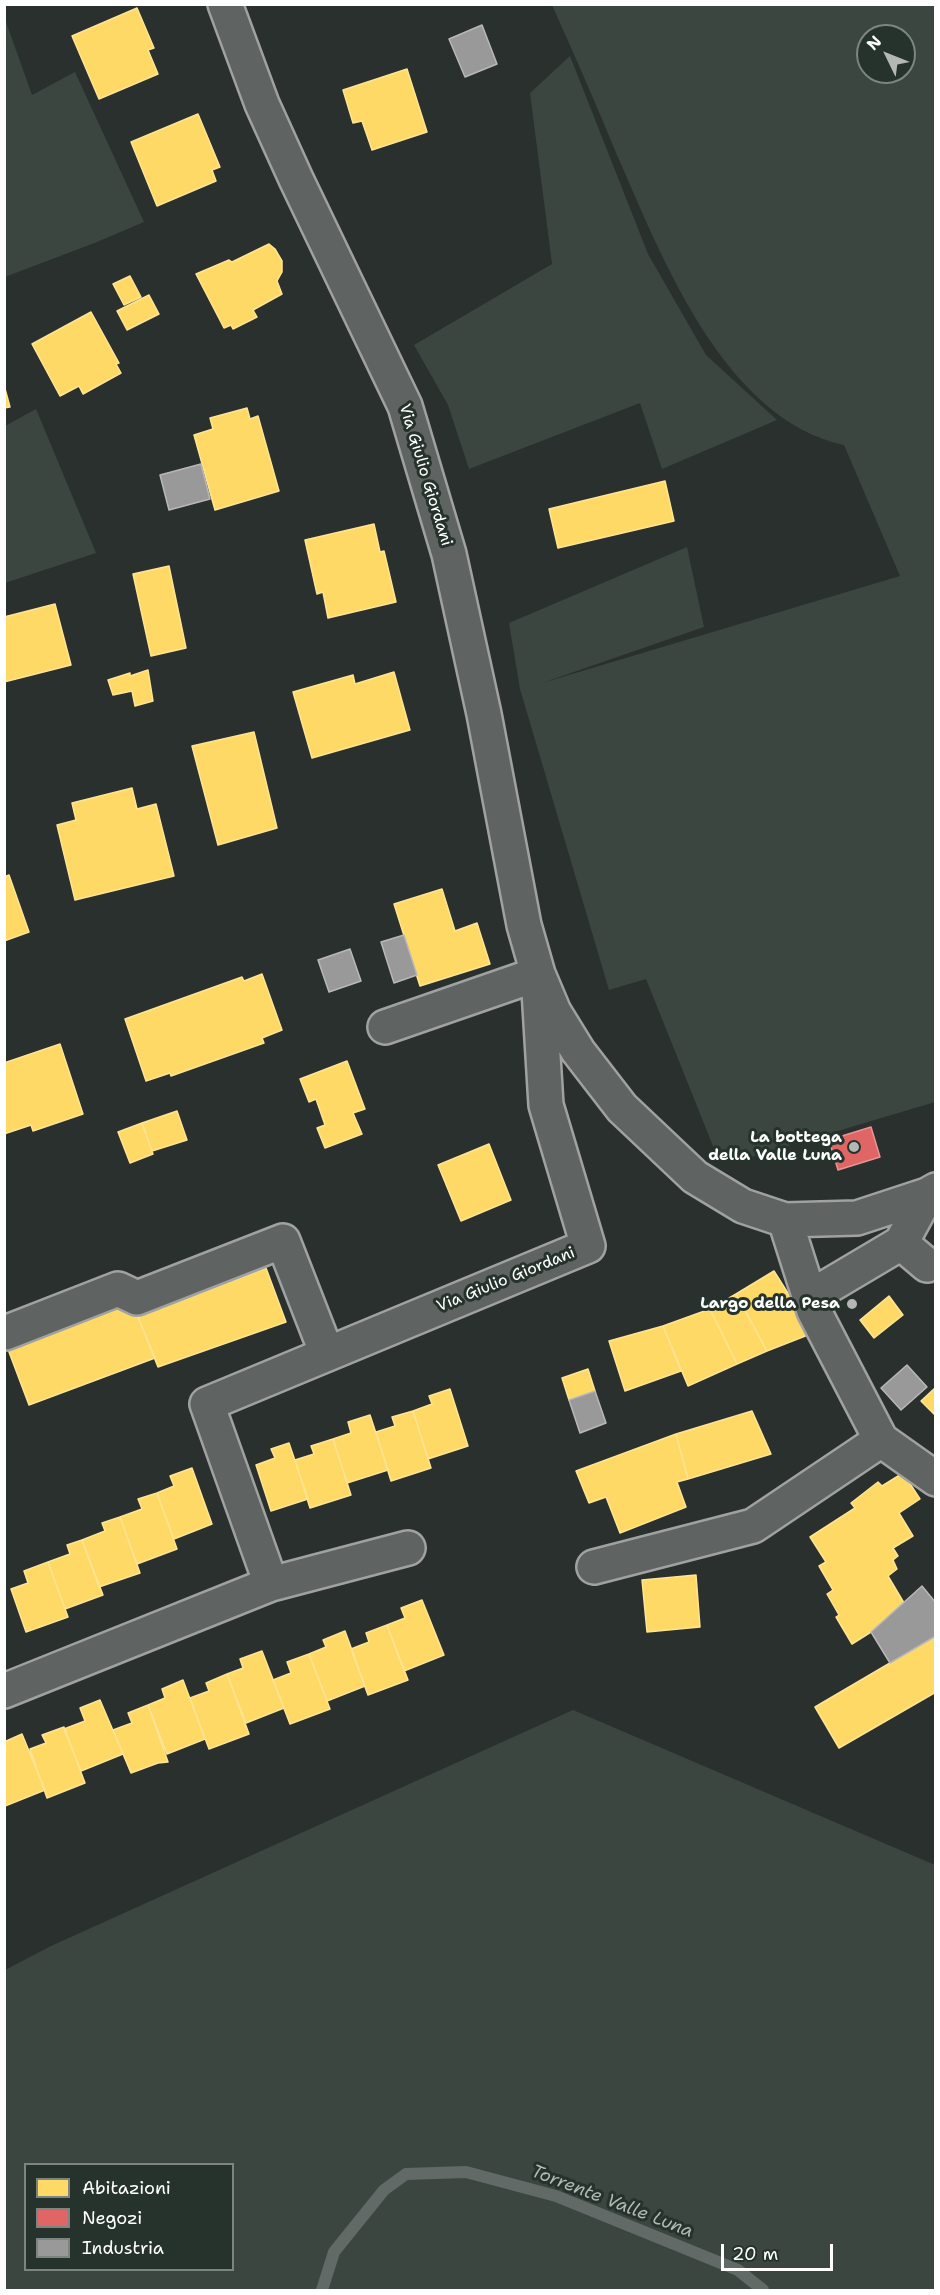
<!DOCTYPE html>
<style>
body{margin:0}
#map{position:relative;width:940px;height:2295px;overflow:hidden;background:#29302d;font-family:"Shantell Sans",sans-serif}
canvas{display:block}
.frame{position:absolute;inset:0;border:6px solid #fff;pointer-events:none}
.legend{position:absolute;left:24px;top:2163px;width:210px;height:108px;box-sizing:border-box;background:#26332d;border:2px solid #7d8581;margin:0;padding:8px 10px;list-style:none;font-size:18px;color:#fff}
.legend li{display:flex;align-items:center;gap:12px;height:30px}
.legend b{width:30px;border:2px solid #7d8581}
.north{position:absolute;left:856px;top:24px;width:60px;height:60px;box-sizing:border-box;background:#26332d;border:2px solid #7d8581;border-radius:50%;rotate:313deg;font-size:16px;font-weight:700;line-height:24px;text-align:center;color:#fff}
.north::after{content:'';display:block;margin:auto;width:21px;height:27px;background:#b4b7b6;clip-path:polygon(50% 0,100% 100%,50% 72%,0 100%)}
.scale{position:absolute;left:721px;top:2244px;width:112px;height:27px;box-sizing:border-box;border:3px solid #fff;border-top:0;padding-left:8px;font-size:18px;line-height:21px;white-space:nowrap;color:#fff;-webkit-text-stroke:4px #26332d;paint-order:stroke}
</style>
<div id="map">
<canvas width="940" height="2295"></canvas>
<div class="frame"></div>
<ul class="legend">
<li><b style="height:16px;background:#ffd966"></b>Abitazioni</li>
<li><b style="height:16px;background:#e06666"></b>Negozi</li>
<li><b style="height:16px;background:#999"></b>Industria</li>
</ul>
<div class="north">N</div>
<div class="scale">20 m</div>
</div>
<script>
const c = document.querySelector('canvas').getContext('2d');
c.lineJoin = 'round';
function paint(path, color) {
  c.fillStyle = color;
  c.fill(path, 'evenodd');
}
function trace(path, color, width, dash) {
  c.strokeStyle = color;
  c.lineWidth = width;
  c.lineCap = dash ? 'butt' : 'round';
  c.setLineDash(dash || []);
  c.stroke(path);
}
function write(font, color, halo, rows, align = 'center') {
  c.font = font + ' "Shantell Sans",sans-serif';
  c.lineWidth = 6;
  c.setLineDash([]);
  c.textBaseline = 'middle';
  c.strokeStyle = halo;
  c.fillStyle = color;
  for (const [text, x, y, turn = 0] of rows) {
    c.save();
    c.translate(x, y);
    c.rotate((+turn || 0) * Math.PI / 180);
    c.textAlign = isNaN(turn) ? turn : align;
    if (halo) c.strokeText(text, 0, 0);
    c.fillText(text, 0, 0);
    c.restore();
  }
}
const green = new Path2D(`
 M552 5H935V1102L734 1162 715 1151 646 979 609 990 520 689 509 623 687 547 704 627 542 683 900 576 844 445C723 419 661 255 617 155 596 104 574 54 552 5ZM868 36H904V72H868Z
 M5 19 32 95 75 72 144 222 97 242 5 277Z
 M570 56 648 254 706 355 777 420 662 469 640 403 469 469 448 405 414 345 552 264 530 93Z
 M36 409 96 553 5 583V426Z
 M573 1710 935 1865V2290H5V1970L51 1946ZM232 2164V2270H26V2164Z`);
const homes = new Path2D(`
 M137 8 154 48 148 50 158 74 99 99 72 36Z
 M407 69 427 132 372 150 362 121 353 123 343 90Z
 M198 114 220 167 212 170 216 181 157 206 131 142Z
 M269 244 275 249 282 261V272L277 281 282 294 253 310 257 317 233 329 231 325 224 328 196 274 229 260 232 262Z
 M130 276 141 297 124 305 113 284Z
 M149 295 159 314 127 330 117 311Z
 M91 312 119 363 116 364 121 373 83 394 79 386 60 396 32 344Z
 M4 385 10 407 4 408Z
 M247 408 250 419 258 416 279 491 215 510 194 435 213 429 210 418Z
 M665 481 674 521 558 548 549 509Z
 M374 524 380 552 384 551 396 602 328 618 323 592 317 594 305 540Z
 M169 566 186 648 151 656 133 574Z
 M55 604 71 665 4 682V617Z
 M148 670 153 701 135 706 132 691 113 695 108 680 130 673V676Z
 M394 672 410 730 312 758 293 692 353 675 355 684Z
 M254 732 277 828 218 845 192 746Z
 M132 788 137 809 156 804 174 876 75 900 57 825 76 820 72 803Z
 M9 875 29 932 4 941V877Z
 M442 889 455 931 477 923 490 964 420 986 394 904Z
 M262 974 282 1030 262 1038 264 1043 171 1076 170 1073 146 1081 125 1019 242 977 244 981Z
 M60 1044 83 1114 33 1131 31 1125 4 1134V1063Z
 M347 1061 365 1109 353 1113 362 1134 325 1148 317 1128 325 1125 316 1099 309 1102 300 1079Z
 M177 1111 187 1140 152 1151 142 1123Z
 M142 1123 153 1154 130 1163 118 1132Z
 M489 1144 511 1200 461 1221 438 1165Z
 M266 1268 286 1322 158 1367 138 1317Z
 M774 1271 813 1333 767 1351 736 1294Z
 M736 1294 767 1351 737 1364 710 1309Z
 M889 1296 903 1315 874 1338 860 1320Z
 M130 1298 155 1358 29 1405 6 1344Z
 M710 1309 737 1364 688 1386 663 1326Z
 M663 1326 681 1371 625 1391 609 1341Z
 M588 1369 595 1391 569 1400 562 1378Z
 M936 1387V1416L921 1401Z
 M450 1389 468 1446 428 1459 413 1411 432 1404 429 1396Z
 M413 1411 431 1468 391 1481 376 1432 395 1426 392 1417Z
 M752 1411 771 1454 688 1479 676 1434Z
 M370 1415 388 1470 347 1483 333 1439 351 1433 348 1422Z
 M676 1434 688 1479 677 1482 686 1507 620 1533 606 1497 589 1503 576 1471Z
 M333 1439 351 1495 310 1508 295 1460 314 1454 311 1446Z
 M289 1443 308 1499 271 1511 256 1465 275 1458 271 1449Z
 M192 1468 212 1524 174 1539 157 1493 174 1486 170 1476Z
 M903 1473 920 1499 899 1513 913 1536 893 1548 898 1556 893 1560 897 1569 888 1576 904 1603 871 1632 852 1644 836 1617 839 1615 827 1594 833 1590 819 1566 826 1562 810 1537 855 1508 851 1503 878 1482 882 1486Z
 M157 1493 177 1549 137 1564 120 1517 142 1509 138 1499Z
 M120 1517 140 1573 99 1587 82 1540 105 1531 102 1523Z
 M82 1540 103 1595 65 1609 48 1562 70 1554 67 1545Z
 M48 1562 68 1617 26 1632 11 1589 28 1583 24 1571Z
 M696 1575 700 1627 647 1632 642 1580Z
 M422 1600 444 1655 404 1671 387 1625 405 1618 401 1608Z
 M387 1625 408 1680 368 1695 351 1649 369 1642 366 1633Z
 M345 1631 365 1686 327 1701 309 1654 326 1647 323 1640Z
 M936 1636V1692L839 1748 815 1707Z
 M262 1651 284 1708 246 1723 227 1674 243 1668 240 1659Z
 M309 1654 330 1709 290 1724 273 1680 291 1673 287 1662Z
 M227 1674 249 1734 209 1749 190 1698 209 1691 206 1683Z
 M183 1680 205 1739 167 1754 148 1705 165 1698 162 1689Z
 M100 1700 123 1754 81 1771 64 1729 85 1721 80 1708Z
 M148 1705 168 1762 158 1763 131 1773 113 1730 132 1723 128 1713Z
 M64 1727 85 1783 47 1798 30 1749 46 1743 42 1735Z
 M22 1734 45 1790 5 1806 4 1752H6L4 1742Z`);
const shops = new Path2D(`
 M871 1127 880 1157 838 1170 829 1140Z`);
const industry = new Path2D(`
 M482 25 497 64 465 77 449 39Z
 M201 464 210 499 169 510 160 475Z
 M404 935 417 975 394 983 381 942Z
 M350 949 361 981 329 992 318 960Z
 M907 1365 927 1387 901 1410 881 1388Z
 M595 1391 606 1423 580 1433 569 1400Z
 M922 1586 936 1603V1636L890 1663 871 1632Z`);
const stream = new Path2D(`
 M322 2290 334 2252 384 2190 406 2174 466 2172 556 2196 738 2270 763 2290`);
const minor = new Path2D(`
 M225 4 262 104 296 179 405 406 449 554 484 714 524 925 538 974 554 1012 578 1051 622 1108 695 1177 743 1206 785 1220 857 1218 927 1195 936 1190
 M785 1220 814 1311 881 1440 936 1479
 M901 1243 927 1265
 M810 1297 901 1243 927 1195
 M5 1333 118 1289 137 1298 283 1241 327 1354
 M594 1567 753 1526 881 1440
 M271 1584 408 1548
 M4 1691 271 1584 207 1404 588 1246 546 1105 538 974 385 1027`);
const markers = [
 [854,1147,6,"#b4b7b6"],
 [852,1304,6,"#b4b7b6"]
];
const streetNames = [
 ["Via Giulio Giordani",425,475,73],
 ["Via Giulio Giordani",506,1280,-22]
];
const poiNames = [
 ["La bottega",842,1138],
 ["della Valle Luna",842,1156],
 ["Largo della Pesa",840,1304]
];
const waterNames = [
 ["Torrente Valle Luna",612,2202,21]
];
paint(green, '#3b4641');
paint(homes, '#ffd966');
trace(homes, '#ffe494', 1.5);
paint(shops, '#e06666');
trace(shops, '#e99494', 1.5);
paint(industry, '#999');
trace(industry, '#b8b8b8', 1.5);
trace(stream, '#616a66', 12);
trace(minor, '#9fa2a0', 38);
trace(minor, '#5f6362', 33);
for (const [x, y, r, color] of markers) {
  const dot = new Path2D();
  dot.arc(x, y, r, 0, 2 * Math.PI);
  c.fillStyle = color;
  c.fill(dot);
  trace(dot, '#26332d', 2);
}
write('16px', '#fff', '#26332d', streetNames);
write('bold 16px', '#fff', '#26332d', poiNames, 'right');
write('italic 18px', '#b3b8b6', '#26332d', waterNames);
</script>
